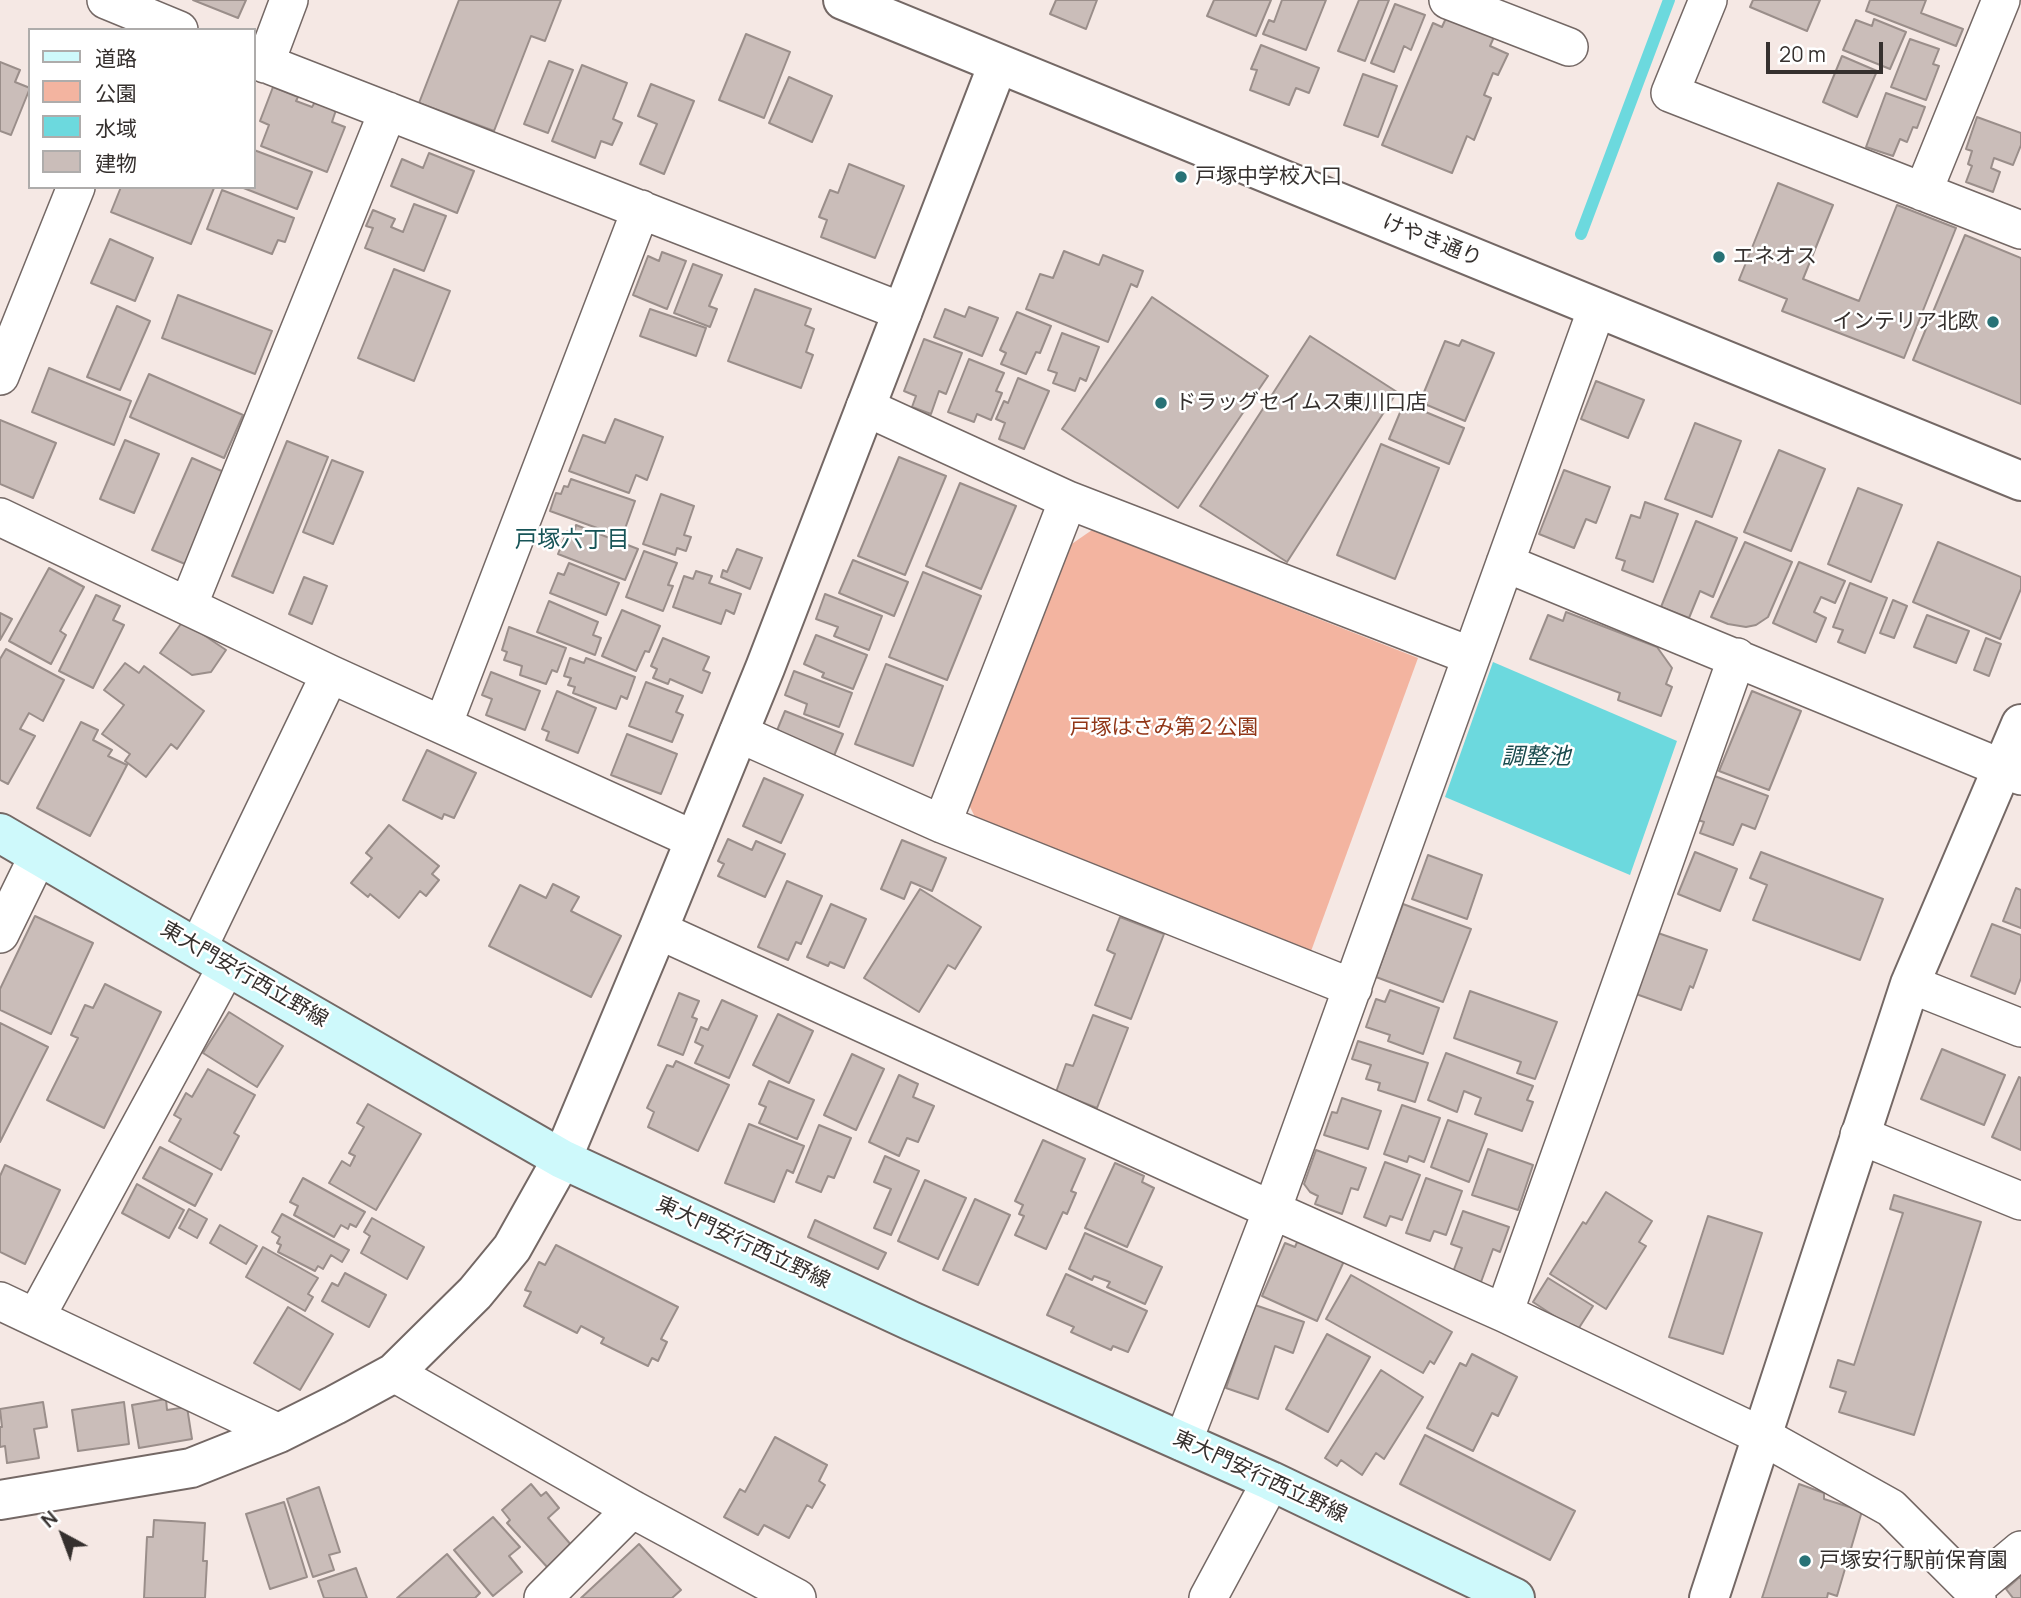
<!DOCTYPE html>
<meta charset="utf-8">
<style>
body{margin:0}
#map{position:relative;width:2021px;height:1598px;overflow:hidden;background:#f5e8e4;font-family:Manrope,"Noto Sans JP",sans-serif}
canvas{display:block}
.legend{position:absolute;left:28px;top:28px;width:228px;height:161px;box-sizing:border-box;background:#fff;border:2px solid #aeacab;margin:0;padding:9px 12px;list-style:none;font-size:21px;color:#35302e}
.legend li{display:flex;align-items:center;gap:14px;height:35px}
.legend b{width:35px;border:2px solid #aeacab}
.north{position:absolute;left:28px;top:1500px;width:70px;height:70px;-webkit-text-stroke:5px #fff;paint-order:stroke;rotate:319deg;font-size:19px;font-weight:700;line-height:28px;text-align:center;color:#35302e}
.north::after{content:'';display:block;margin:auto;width:24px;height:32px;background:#35302e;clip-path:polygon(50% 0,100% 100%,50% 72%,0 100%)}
.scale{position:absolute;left:1766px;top:42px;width:117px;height:32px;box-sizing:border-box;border:4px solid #35302e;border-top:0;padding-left:9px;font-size:21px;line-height:24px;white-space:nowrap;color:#35302e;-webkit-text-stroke:5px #fff;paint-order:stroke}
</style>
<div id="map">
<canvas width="2021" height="1598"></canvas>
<ul class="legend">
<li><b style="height:9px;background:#cef9fb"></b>道路</li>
<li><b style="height:19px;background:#f3b4a0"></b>公園</li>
<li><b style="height:19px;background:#6cd9de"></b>水域</li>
<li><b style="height:19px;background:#cabdb9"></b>建物</li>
</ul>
<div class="north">N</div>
<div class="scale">20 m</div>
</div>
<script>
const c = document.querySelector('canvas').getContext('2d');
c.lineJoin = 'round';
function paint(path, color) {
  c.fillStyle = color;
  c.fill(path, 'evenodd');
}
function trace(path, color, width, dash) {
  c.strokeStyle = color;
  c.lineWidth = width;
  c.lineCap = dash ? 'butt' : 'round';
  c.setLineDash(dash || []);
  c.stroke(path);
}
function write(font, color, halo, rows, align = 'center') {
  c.font = font + ' Manrope,"Noto Sans JP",sans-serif';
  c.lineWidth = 5;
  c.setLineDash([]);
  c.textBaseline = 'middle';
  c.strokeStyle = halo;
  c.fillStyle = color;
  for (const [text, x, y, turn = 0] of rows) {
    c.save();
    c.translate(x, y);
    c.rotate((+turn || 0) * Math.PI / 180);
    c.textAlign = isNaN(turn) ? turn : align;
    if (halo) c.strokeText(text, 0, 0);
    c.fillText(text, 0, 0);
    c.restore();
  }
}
const green = new Path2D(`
 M1092 530 1418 658 1310 954 980 827 965 797 1063 550Z`);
const water = new Path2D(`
 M1493 662 1677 741 1630 875 1445 797Z`);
const stream = new Path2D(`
 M1581 234 1669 0`);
const building = new Path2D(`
 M193 0H246L238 18Z
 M459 0H561L545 41 531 36 494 131 419 103Z
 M1056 0H1097L1086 29 1050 14Z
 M1214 0H1271L1256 36 1207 16Z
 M1282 0H1326L1306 50 1263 34 1269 20 1274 22Z
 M1359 0H1389L1365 61 1338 51Z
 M1753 0H1820L1807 31 1750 7Z
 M1870 0H1926L1921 13 1963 29 1956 46 1866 11Z
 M1395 4 1425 15 1411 50 1404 46 1394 72 1371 63Z
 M1446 18 1494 37 1490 46 1508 54 1498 75 1493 73 1484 95 1491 98 1474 140 1467 136 1452 173 1382 145 1433 23 1442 27Z
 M1874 19 1906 32 1890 69 1843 50 1856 20 1872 26Z
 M746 34 790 52 764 118 719 100Z
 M1910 39 1939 49 1933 64 1939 66 1926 100 1891 87Z
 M1261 45 1319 68 1309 93 1296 88 1289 105 1250 90 1257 70 1251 69Z
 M1842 56 1877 71 1857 117 1823 102Z
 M549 61 573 70 548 133 524 124Z
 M0 62 20 70 15 82 30 88 11 135 0 131Z
 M582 65 627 83 613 119 622 123 612 145 601 141 595 158 552 141Z
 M1363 74 1397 86 1378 137 1344 125Z
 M789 77 832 96 812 142 769 123Z
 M651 84 694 101 664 174 640 164 657 124 638 116Z
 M273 87 298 97 296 101 312 107 315 102 336 110 332 122 345 127 327 172 261 146 269 125 260 121Z
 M1886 93 1925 107 1917 128 1913 127 1907 142 1900 139 1893 156 1866 147Z
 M1977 117 2021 133V145L2013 165 1994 158 1991 168 2000 172 1993 192 1966 182 1972 166 1968 164 1972 151 1966 149Z
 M254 150 312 172 297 209 241 187H254Z
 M429 153 474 171 457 213 391 186 402 159 423 168Z
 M849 164 904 186 875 258 821 237 827 220 819 217 830 190 838 193Z
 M1778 183 1833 205 1803 279 1859 301 1897 205 1956 228 1904 358 1782 311 1787 299 1739 280Z
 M121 187H212L214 188 191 244 111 212Z
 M222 190 294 218 285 242 278 240 272 254 207 229Z
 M414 204 446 216 424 271 365 248 373 228 366 226 373 210 395 219 391 227 403 232Z
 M1965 235 2021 258V404L1913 360Z
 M110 239 153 258 135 301 91 283Z
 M1064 251 1099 265 1103 255 1143 271 1137 287 1131 284 1108 342 1026 309 1040 274 1053 278Z
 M662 252 686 261 667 309 633 295 648 256 659 261Z
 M693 264 722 275 709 306 717 309 710 327 674 313Z
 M394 269 450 291 414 381 358 358Z
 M755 289 811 309 805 325 814 329 806 352 813 355 801 388 728 361Z
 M178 295 272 331 255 374 162 338Z
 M1152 297 1268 376 1178 508 1062 429Z
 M117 306 150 321 120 390 87 377Z
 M969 307 998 318 982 356 934 337 945 309 965 317Z
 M650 309 706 328 696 356 640 336Z
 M1017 312 1051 326 1040 353 1036 352 1026 374 1001 364 1006 353 1000 350Z
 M1062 333 1099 347 1086 381 1080 378 1075 391 1053 383 1057 373 1048 370Z
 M1310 336 1397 392 1287 562 1200 506Z
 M924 339 962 353 946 394 939 391 931 414 912 407 916 396 904 391Z
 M1462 340 1494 353 1465 421 1420 402 1445 341 1459 346Z
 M969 359 1004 373 996 391 1002 393 991 420 977 414 974 422 948 412Z
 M49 368 131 401 114 445 32 412Z
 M149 374 243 415 224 458 130 417Z
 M1018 378 1049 391 1024 449 999 439 1005 423 996 419 1004 401 1008 403Z
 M1596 381 1644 400 1628 438 1581 419Z
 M1404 403 1464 428 1449 464 1389 439Z
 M615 419 663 437 647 480 636 475 629 493 569 471 583 435 605 443Z
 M0 420 56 443 33 498 0 484Z
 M1695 423 1741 441 1712 517 1665 499Z
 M125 440 159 454 134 513 100 499Z
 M287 441 328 457 273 593 232 576Z
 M1381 444 1439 468 1395 579 1337 555Z
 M1779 450 1825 469 1791 551 1744 532Z
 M899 457 946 476 905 575 858 556Z
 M192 458 224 472 185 564 152 550Z
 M332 460 363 472 333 544 303 532Z
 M1564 470 1610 487 1596 523 1586 519 1574 548 1539 534Z
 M571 479 635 501 622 537 550 511 556 493 561 494 564 486 568 487Z
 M960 483 1016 506 981 589 926 566Z
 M1858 488 1902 505 1871 582 1828 564Z
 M661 494 694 506 684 535 691 537 686 551 677 548 675 555 643 544Z
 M1645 502 1678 514 1653 582 1622 570 1625 561 1616 558 1631 515 1640 518Z
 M1696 521 1737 538 1713 597 1700 591 1689 618 1661 607Z
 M576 525 638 549 625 580 558 554 567 531 574 533Z
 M1745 542 1792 562 1768 617 1756 625 1746 627 1728 624 1711 617Z
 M1938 542 2021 577V589L2000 639 1913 602Z
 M737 549 762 558 750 589 721 577 723 570 727 572Z
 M644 551 677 563 668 585 673 586 663 611 626 597Z
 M853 560 908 582 894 616 839 593Z
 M1799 562 1845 581 1835 603 1821 597 1814 612 1826 618 1816 642 1773 623Z
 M569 563 619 583 606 615 550 593 558 573 564 575Z
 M49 568 84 587 60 631 66 635 51 664 9 641Z
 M696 571 712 576 709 583 741 594 734 614 726 610 721 624 673 607 684 576 693 579Z
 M923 572 981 596 947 680 889 657Z
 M304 577 327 586 312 624 289 614Z
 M1850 583 1887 598 1865 653 1838 642 1843 630 1833 627Z
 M825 594 882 616 869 650 834 636 838 627 816 619Z
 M96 595 120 606 113 620 124 625 93 688 59 671Z
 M1893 600 1907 606 1894 638 1880 633Z
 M549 601 598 622 593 635 601 638 595 655 537 632Z
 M622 610 660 626 649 652 645 651 636 671 602 656Z
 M1566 612 1657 647 1672 668 1666 684 1672 687 1661 716 1618 700 1620 693 1530 659 1548 615 1563 621Z
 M0 613 12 619 0 640Z
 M1927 615 1969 631 1956 663 1914 647Z
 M183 621 226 650 211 672 192 675 160 653Z
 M509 627 566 648 557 672 552 670 546 684 520 675 522 666 504 660 507 652 502 650Z
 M816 635 867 655 853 689 822 677 824 673 804 664Z
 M663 638 709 657 703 670 710 673 702 693 670 679 668 684 653 678 657 669 651 666Z
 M1986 638 2001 644 1989 676 1974 670Z
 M6 649 64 680 43 721 29 713 20 729 35 736 8 784 0 780V659Z
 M570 658 584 663 586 658 635 677 627 699 621 696 616 709 573 693 575 687 568 685 571 678 564 676Z
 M125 663 139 673 144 666 204 711 177 749 171 744 146 777 125 761 130 754 102 734 124 705 104 690Z
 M886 664 943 686 913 766 855 744Z
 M794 671 852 693 839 727 804 714 807 704 785 695Z
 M491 672 540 691 525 730 486 715 492 699 482 695Z
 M646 682 683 696 676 712 683 715 672 742 629 726Z
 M557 691 596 708 578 753 546 740 549 732 542 729Z
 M1752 691 1801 711 1769 790 1719 771Z
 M785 711 843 734 831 763 776 733Z
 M81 722 98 730 93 740 112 750 108 756 127 765 90 836 37 808Z
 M627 734 677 754 661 794 611 775Z
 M427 750 476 773 454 818 444 814 442 819 403 800Z
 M1712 775 1768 796 1755 829 1742 824 1733 845 1700 833 1704 822 1695 819Z
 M764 778 803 795 781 843 743 826Z
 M389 825 439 866 432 874 439 880 426 896 420 891 399 918 370 894 368 897 351 883 372 858 366 853Z
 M728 839 752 850 756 841 785 854 765 897 718 876 724 864 718 861Z
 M902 840 946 858 932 891 911 882 904 899 881 889Z
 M1695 852 1737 869 1720 911 1678 894Z
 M1761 852 1883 899 1860 960 1753 920 1767 885 1750 878Z
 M1428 855 1482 875 1467 919 1412 899Z
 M787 881 822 896 801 944 796 942 788 960 758 947Z
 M553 884 579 897 571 911 621 936 591 997 489 946 520 885 546 898Z
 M2016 888 2021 890V928L2003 921Z
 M920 889 981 927 955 969 948 965 919 1012 864 978Z
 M831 904 866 919 844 968 830 962 828 966 807 957Z
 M1403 904 1471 929 1443 1002 1376 977Z
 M35 916 93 943 51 1034 0 1010V989Z
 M1120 917 1164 934 1131 1019 1095 1005 1115 954 1107 950Z
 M1992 924 2021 935V978L2015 994 1971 976Z
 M1658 933 1707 950 1693 988 1690 986 1681 1010 1636 994Z
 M105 984 161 1012 104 1128 47 1100 78 1038 71 1035 85 1005 93 1008Z
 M1390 990 1439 1008 1423 1054 1388 1041 1390 1035 1366 1027 1376 999 1385 1002Z
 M1470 991 1557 1022 1535 1079 1517 1073 1521 1062 1454 1038Z
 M679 993 699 1001 692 1017 697 1019 683 1055 658 1045Z
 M722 1000 757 1016 729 1078 695 1063 703 1046 695 1042 701 1027 708 1030Z
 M229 1012 283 1046 257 1087 203 1053Z
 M778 1014 813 1031 789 1083 753 1065Z
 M1093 1015 1128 1028 1097 1108 1056 1092 1066 1064 1073 1066Z
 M0 1023 48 1047 0 1142Z
 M1358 1041 1428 1063 1415 1102 1378 1090 1380 1083 1366 1079 1371 1065 1352 1059Z
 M1942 1049 2005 1075 1984 1125 1921 1099Z
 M1446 1053 1533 1086 1527 1100 1533 1102 1522 1131 1475 1114 1481 1098 1464 1091 1457 1112 1428 1100Z
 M852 1054 884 1069 856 1130 824 1115Z
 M676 1061 729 1085 698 1151 648 1127 654 1112 647 1108 667 1065 673 1067Z
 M208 1069 255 1095 234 1133 239 1136 221 1170 169 1141 181 1119 174 1115 186 1093 192 1097Z
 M899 1075 918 1084 913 1097 934 1106 918 1142 907 1138 899 1156 869 1142Z
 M2019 1077 2021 1078V1150L1992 1137Z
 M769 1081 814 1100 797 1139 759 1123 766 1107 759 1104Z
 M1342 1098 1381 1111 1368 1149 1324 1135 1332 1112 1337 1113Z
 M368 1104 421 1134 376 1210 329 1183 342 1161 350 1166 355 1156 349 1153 364 1127 357 1123Z
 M1402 1105 1440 1118 1424 1162 1409 1156 1407 1162 1384 1154Z
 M1448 1120 1487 1134 1469 1182 1431 1167Z
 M749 1124 804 1146 793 1173 787 1170 774 1202 725 1183Z
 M819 1125 851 1138 834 1178 828 1176 821 1192 796 1182Z
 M1043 1140 1085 1159 1071 1191 1076 1193 1067 1214 1063 1212 1046 1249 1015 1235 1024 1216 1019 1214 1023 1205 1015 1201Z
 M160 1147 212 1174 195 1206 143 1178Z
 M1488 1149 1533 1165 1518 1210 1472 1195Z
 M1316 1150 1366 1168 1358 1190 1351 1188 1342 1214 1315 1204 1318 1196 1310 1192 1304 1184Z
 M885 1156 919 1171 891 1235 874 1228 891 1189 874 1182Z
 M1385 1162 1420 1175 1402 1220 1390 1216 1386 1226 1364 1217Z
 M1115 1163 1144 1176 1142 1182 1154 1188 1127 1247 1085 1228Z
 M5 1165 60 1190 25 1264 0 1252V1176Z
 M303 1178 365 1212 356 1227 350 1224 348 1229 341 1225 334 1237 294 1215 298 1206 290 1202Z
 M1426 1178 1462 1191 1446 1235 1434 1231 1430 1241 1406 1233Z
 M925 1180 966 1198 938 1259 898 1241Z
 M137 1184 184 1210 169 1238 122 1213Z
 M1606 1192 1652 1221 1639 1242 1646 1246 1606 1309 1550 1274 1583 1222 1586 1224Z
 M1894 1195 1981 1222 1914 1435 1839 1412 1846 1392 1830 1387 1838 1360 1854 1365 1903 1213 1890 1209Z
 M975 1199 1010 1215 978 1285 943 1270Z
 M189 1209 207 1219 197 1238 179 1228Z
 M1463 1211 1509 1227 1500 1252 1493 1249 1481 1282 1453 1272 1462 1248 1451 1244Z
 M282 1214 349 1250 342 1262 331 1255 323 1269 318 1266 315 1271 278 1252 281 1245 277 1243 280 1237 272 1232Z
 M1708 1216 1762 1233 1723 1354 1669 1337Z
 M372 1218 424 1247 407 1279 361 1253 370 1236 364 1232Z
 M815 1220 886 1253 878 1269 808 1237Z
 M220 1225 257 1246 246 1264 210 1243Z
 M1085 1233 1162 1267 1145 1304 1107 1287 1110 1282 1094 1276 1092 1280 1069 1269Z
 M1298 1240 1344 1261 1317 1321 1262 1296 1285 1243 1295 1247Z
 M556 1245 678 1307 661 1339 667 1342 658 1361 652 1358 648 1366 601 1343 604 1338 581 1326 577 1333 524 1306 531 1292 525 1290 539 1262 545 1265Z
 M263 1247 318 1278 308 1294 313 1297 305 1311 246 1277Z
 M345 1273 386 1295 369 1327 322 1301 332 1283 338 1286Z
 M1066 1274 1147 1311 1128 1352 1113 1346 1111 1350 1071 1332 1074 1327 1047 1315Z
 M1351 1275 1452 1332 1434 1364 1430 1361 1423 1373 1326 1319Z
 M1548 1278 1593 1306 1577 1331 1533 1302Z
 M1255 1305 1304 1322 1293 1353 1275 1346 1258 1399 1226 1388Z
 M288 1307 333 1334 300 1390 254 1363Z
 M1327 1334 1370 1357 1328 1432 1286 1409Z
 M1472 1354 1517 1377 1498 1416 1492 1413 1473 1451 1427 1428 1460 1363 1466 1366Z
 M1381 1370 1423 1397 1384 1459 1376 1453 1362 1475 1341 1460 1337 1466 1325 1458Z
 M166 1399 167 1410 187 1407 192 1439 139 1448 132 1405Z
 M43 1402 47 1427 34 1429 39 1458 7 1463 5 1446 0 1447V1427H2L0 1409Z
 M124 1402 129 1444 78 1451 72 1410Z
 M1425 1435 1575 1511 1550 1560 1400 1484Z
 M775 1437 827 1465 819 1481 825 1485 812 1508 807 1505 789 1538 764 1525 758 1535 724 1517 740 1489 745 1492Z
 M531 1484 541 1496 546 1492 559 1508 548 1518 572 1546 548 1568 507 1523 510 1520 502 1510Z
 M1799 1484 1824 1493V1499L1862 1511 1837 1596 1828 1593 1827 1598H1762Z
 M319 1487 340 1552 329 1555 334 1570 313 1577 287 1499Z
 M284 1502 307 1577 270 1589 246 1514Z
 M493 1517 520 1547 509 1556 522 1572 493 1596 454 1550Z
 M154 1520 205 1523 203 1561H207L205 1598H144L147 1537H153Z
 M639 1544 681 1590 672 1598H581Z
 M447 1554 480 1593 475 1598H397Z
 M356 1568 367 1598H324L318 1581Z
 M2021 1576V1598H2013L2006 1589Z`);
const minor = new Path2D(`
 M106 0 179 30
 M1448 0 1569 47
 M1708 0 1670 93 2021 230
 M254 59 903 312
 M265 64 289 0
 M1923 192 2001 0
 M0 376 76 187
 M865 407 1068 500 1471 656
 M0 517 330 674 695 840
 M1505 563 2021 776
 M188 606 388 111
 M443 725 641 209
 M738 733 942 824 1353 988
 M942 824 1068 500
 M658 930 1272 1210 1504 1313 1762 1436 1891 1508 1973 1590 1977 1598
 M0 934 38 856
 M198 948 330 674
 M1910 984 2021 1028
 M1859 1135 2021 1201
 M0 1301 279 1433
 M1504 1313 1737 657
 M36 1317 227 966
 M394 1373 632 1509 797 1598
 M1183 1442 1272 1210 1597 308
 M1973 1590 2021 1550
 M543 1598 632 1509
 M1208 1598 1271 1481`);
const tertiary = new Path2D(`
 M843 0 2021 481
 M0 1500 191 1468 279 1433 335 1405 394 1373 475 1293 512 1248 562 1159 658 930 765 668 998 64
 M1709 1598 1910 984 2021 724`);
const secondary = new Path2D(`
 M0 833 227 966 562 1159 911 1321 1271 1481 1515 1598`);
const markers = [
 [1181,177,7,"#287276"],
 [1719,257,7,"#287276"],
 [1993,322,7,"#287276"],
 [1161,403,7,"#287276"],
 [1805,1561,7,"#287276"]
];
const poiNames = [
 ["戸塚中学校入口",1195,177],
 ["エネオス",1733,257],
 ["インテリア北欧",1979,322,"right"],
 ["ドラッグセイムス東川口店",1175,403],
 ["戸塚安行駅前保育園",1819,1561]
];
const streetNames = [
 ["けやき通り",1432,241,22],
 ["東大門安行西立野線",244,975,30],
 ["東大門安行西立野線",743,1243,25],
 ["東大門安行西立野線",1260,1477,25]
];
const parkNames = [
 ["戸塚はさみ第２公園",1164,728]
];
const neighbourhoodNames = [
 ["戸塚六丁目",572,541]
];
const waterNames = [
 ["調整池",1536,758]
];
paint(green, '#f3b4a0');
paint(water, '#6cd9de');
trace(stream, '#6cd9de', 12);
paint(building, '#cabdb9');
trace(building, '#9a8e8a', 2);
trace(minor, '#746865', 40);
trace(tertiary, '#746865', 42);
trace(secondary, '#746865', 42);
trace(minor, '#fff', 37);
trace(tertiary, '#fff', 38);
trace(secondary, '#cef9fb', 38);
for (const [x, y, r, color] of markers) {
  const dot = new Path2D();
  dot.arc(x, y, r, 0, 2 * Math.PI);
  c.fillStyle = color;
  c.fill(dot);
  trace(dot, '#fff', 2.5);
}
write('21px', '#35302e', '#fff', poiNames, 'left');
write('21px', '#35302e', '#fff', streetNames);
write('21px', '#913617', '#fff', parkNames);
write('23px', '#175457', '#fff', neighbourhoodNames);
write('italic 23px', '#1a4b4e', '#fff', waterNames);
</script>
